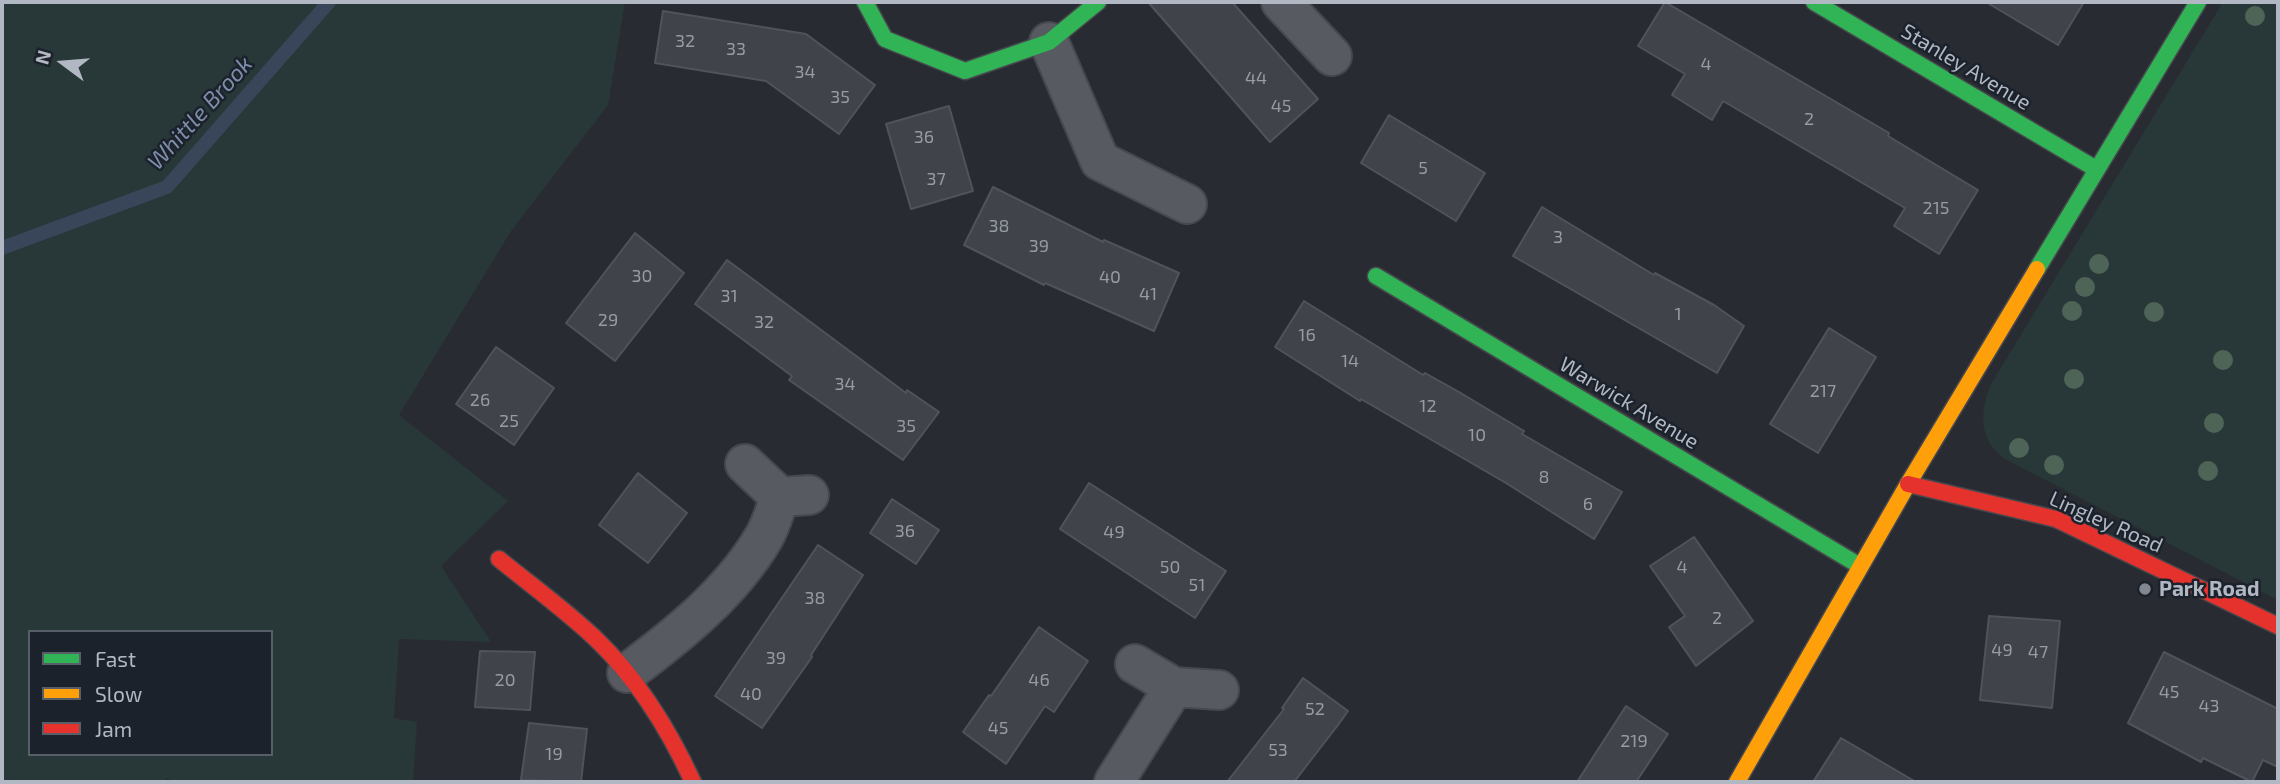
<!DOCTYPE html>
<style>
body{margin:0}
#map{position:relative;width:2280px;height:784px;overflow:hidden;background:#282c32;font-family:"Exo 2",sans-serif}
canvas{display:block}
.frame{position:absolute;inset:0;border:4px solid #b2b8c3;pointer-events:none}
.legend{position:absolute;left:28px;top:630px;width:245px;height:126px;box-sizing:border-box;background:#1c222c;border:2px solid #585e68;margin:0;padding:9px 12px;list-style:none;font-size:21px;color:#b2b8c3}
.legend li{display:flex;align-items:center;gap:14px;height:35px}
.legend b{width:35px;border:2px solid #585e68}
.north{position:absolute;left:28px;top:28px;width:70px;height:70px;-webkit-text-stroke:5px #1c222c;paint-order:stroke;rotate:286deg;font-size:19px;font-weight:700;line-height:28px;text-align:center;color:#b2b8c3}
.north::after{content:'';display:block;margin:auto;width:24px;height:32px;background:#b2b8c3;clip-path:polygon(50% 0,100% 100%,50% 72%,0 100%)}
</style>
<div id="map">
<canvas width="2280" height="784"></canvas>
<div class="frame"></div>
<ul class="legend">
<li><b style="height:9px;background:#30b455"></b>Fast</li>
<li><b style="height:9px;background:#ff9f0a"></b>Slow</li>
<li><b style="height:9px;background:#e5322d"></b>Jam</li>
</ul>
<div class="north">N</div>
</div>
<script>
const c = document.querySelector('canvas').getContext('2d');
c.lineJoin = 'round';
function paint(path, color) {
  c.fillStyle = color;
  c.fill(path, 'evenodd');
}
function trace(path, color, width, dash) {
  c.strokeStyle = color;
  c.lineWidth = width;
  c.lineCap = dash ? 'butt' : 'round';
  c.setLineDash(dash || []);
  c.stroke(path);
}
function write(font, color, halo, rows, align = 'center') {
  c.font = font + ' "Exo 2",sans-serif';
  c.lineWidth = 5;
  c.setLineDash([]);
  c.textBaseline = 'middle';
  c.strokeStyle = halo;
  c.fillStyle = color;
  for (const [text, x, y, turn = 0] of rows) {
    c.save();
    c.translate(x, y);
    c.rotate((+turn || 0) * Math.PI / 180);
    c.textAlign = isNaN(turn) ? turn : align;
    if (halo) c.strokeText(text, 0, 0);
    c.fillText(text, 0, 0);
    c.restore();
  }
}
const green = new Path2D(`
 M2 2H625L608 105 511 231 399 415 508 501 441 566 491 642 399 639 394 718 417 722 413 782H175L167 778 164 782H2ZM30 632H271V754H30Z
 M2223 2H2278V600L2003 458C1978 437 1980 412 1991 384Z`);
const stream = new Path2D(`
 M2 248 167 187 329 2`);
const building = new Path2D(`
 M1148 2H1232L1318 99 1270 142Z
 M1665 2 1889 133 1888 136 1978 190 1939 254 1894 226 1905 208 1723 101 1712 120 1672 95 1685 74 1638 46Z
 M1986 2H2084L2058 45Z
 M663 11 806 34 875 85 839 134 766 81 655 63Z
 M949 106 973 191 911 209 886 124Z
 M1389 115 1485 173 1456 221 1361 163Z
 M993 187 1103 242 1104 240 1179 273 1154 331 1045 283 1044 285 964 245Z
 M1542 207 1654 275 1655 273 1714 305 1744 326 1717 373 1513 256Z
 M635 233 684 273 615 361 566 323Z
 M727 260 906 393 907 390 939 412 903 460 789 380 792 376 695 304Z
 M1304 301 1423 375 1425 373 1459 392 1524 431 1522 434 1622 492 1594 539 1506 483 1361 399 1360 401 1275 347Z
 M1829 328 1876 357 1818 453 1770 424Z
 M496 347 554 388 514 445 456 404Z
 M638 473 687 513 648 563 599 525Z
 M1089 483 1226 571 1195 618 1060 529Z
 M892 499 939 530 916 564 870 533Z
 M1694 537 1753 621 1696 666 1669 627 1685 616 1650 566Z
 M818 545 863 575 811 655 812 657 762 728 715 696Z
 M1989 616 2060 621 2052 708 1980 700Z
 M1039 627 1088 661 1054 712 1045 706 1006 764 963 732 989 695 991 696Z
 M480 651 535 652 530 710 475 707Z
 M2164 652 2278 709V767L2263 760 2252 782 2203 758 2201 762 2128 723Z
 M1303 678 1348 711 1338 725 1294 782H1227L1284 709 1282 708Z
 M1626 706 1668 734 1636 782H1577Z
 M529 723 587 729 581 782 521 780Z
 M1841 738 1916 782H1813Z`);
const street = new Path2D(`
 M1281 2 1332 56
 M1049 42 1100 161 1187 204
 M745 464 780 497 809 495
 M1135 664 1174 687 1219 690
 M627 673C678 635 731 593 764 537 771 525 775 510 780 497
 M1114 782 1174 687`);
const fast = new Path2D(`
 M865 2 885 39 965 71 1049 42 1098 2
 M1814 2 2096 169
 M2037 269 2198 2
 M1376 276 1860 566`);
const slow = new Path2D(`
 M1737 782 1908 484 2037 269`);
const jam = new Path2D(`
 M1908 484 2056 519 2278 626
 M499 559C532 586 567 611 598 641 639 681 669 730 693 782`);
const trees = [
 [2255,16],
 [2099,264],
 [2085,287],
 [2072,311],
 [2154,312],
 [2223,360],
 [2074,379],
 [2214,423],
 [2019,448],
 [2054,465],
 [2208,471]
];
const markers = [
 [2145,589,7,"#828790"]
];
const numberNames = [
 ["32",685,41],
 ["33",736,49],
 ["4",1706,64],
 ["34",805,72],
 ["44",1256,78],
 ["35",840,97],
 ["45",1281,106],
 ["2",1809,119],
 ["36",924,137],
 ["5",1423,168],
 ["37",936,179],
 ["215",1936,208],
 ["38",999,226],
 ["3",1558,237],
 ["39",1039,246],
 ["30",642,276],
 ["40",1110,277],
 ["41",1148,294],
 ["31",729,296],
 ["1",1678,314],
 ["29",608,320],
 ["32",764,322],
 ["16",1307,335],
 ["14",1350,361],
 ["34",845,384],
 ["217",1823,391],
 ["26",480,400],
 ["12",1428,406],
 ["25",509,421],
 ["35",906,426],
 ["10",1477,435],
 ["8",1544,477],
 ["6",1588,504],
 ["36",905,531],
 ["49",1114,532],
 ["50",1170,567],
 ["4",1682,567],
 ["51",1197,585],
 ["38",815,598],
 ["2",1717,618],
 ["49",2002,650],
 ["47",2038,652],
 ["39",776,658],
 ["20",505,680],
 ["46",1039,680],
 ["45",2169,692],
 ["40",751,694],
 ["43",2209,706],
 ["52",1315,709],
 ["45",998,728],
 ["219",1634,741],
 ["53",1278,750],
 ["19",554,754]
];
const streetNames = [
 ["Stanley Avenue",1966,67,31],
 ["Warwick Avenue",1629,403,31],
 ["Lingley Road",2106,522,24]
];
const poiNames = [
 ["Park Road",2159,589]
];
const waterNames = [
 ["Whittle Brook",200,113,-48]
];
paint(green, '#283738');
trace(stream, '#394659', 14);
paint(building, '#404349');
trace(building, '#4f535a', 2);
trace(street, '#46484d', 42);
trace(fast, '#46484d', 19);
trace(slow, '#46484d', 19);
trace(jam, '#46484d', 19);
trace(street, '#575a61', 38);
trace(fast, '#30b455', 16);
trace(slow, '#ff9f0a', 16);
trace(jam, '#e5322d', 16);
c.fillStyle = '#4d6457';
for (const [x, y] of trees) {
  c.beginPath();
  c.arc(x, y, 10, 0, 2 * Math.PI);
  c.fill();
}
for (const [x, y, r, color] of markers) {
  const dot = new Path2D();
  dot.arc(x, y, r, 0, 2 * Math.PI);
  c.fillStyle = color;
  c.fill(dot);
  trace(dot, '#1c222c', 2.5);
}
write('18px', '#969ba4', null, numberNames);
write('21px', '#b2b8c3', '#1c222c', streetNames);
write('bold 21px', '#b2b8c3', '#1c222c', poiNames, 'left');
write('italic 23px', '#7d8ea8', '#1c222c', waterNames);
</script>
